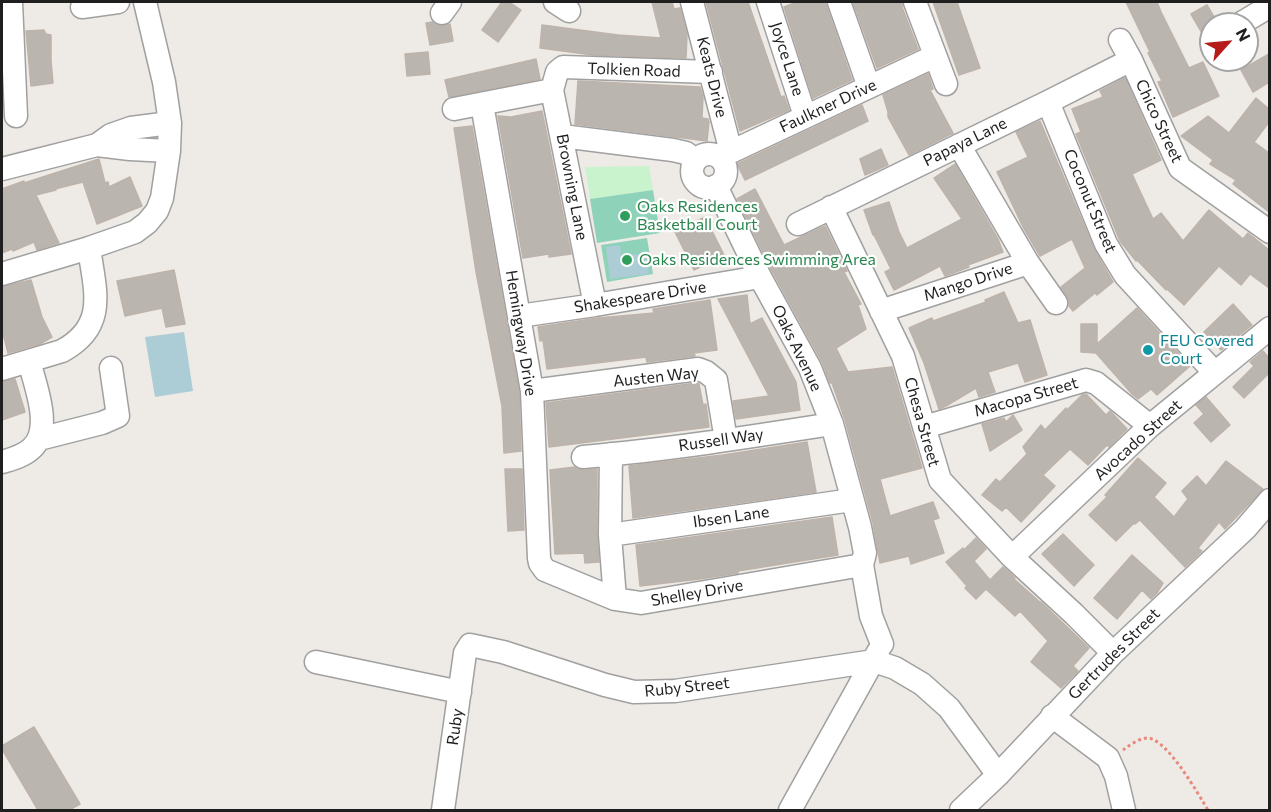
<!DOCTYPE html>
<style>
body{margin:0}
#map{position:relative;width:1271px;height:812px;overflow:hidden;background:#eeebe6;font-family:Commissioner,sans-serif}
canvas{display:block}
.frame{position:absolute;inset:0;border:3px solid #1f1f1f;pointer-events:none}
.north{position:absolute;left:1199px;top:12px;width:60px;height:60px;box-sizing:border-box;background:#fff;border:2px solid #a5a5a5;border-radius:50%;rotate:63deg;font-size:16px;font-weight:700;line-height:24px;text-align:center;color:#1f1f1f}
.north::after{content:'';display:block;margin:auto;width:21px;height:27px;background:#b41b19;clip-path:polygon(50% 0,100% 100%,50% 72%,0 100%)}
</style>
<div id="map">
<canvas width="1271" height="812"></canvas>
<div class="frame"></div>
<div class="north">N</div>
</div>
<script>
const c = document.querySelector('canvas').getContext('2d');
c.lineJoin = 'round';
function paint(path, color) {
  c.fillStyle = color;
  c.fill(path, 'evenodd');
}
function trace(path, color, width, dash) {
  c.strokeStyle = color;
  c.lineWidth = width;
  c.lineCap = dash ? 'butt' : 'round';
  c.setLineDash(dash || []);
  c.stroke(path);
}
function write(font, color, halo, rows, align = 'center') {
  c.font = font + ' Commissioner,sans-serif';
  c.lineWidth = 4.5;
  c.setLineDash([]);
  c.textBaseline = 'middle';
  c.strokeStyle = halo;
  c.fillStyle = color;
  for (const [text, x, y, turn = 0] of rows) {
    c.save();
    c.translate(x, y);
    c.rotate((+turn || 0) * Math.PI / 180);
    c.textAlign = isNaN(turn) ? turn : align;
    if (halo) c.strokeText(text, 0, 0);
    c.fillText(text, 0, 0);
    c.restore();
  }
}
const park = new Path2D(`
 M649 166 653 190 590 199 585 167Z`);
const pitch = new Path2D(`
 M653 190 660 233 597 243 590 199Z
 M647 238 653 274 607 282 601 245Z`);
const water = new Path2D(`
 M620 245 621 256 647 253 649 274 610 279 606 247Z
 M184 332 193 391 155 397 145 337Z`);
const building = new Path2D(`
 M502 2H509L521 10 498 42 482 30Z
 M652 2H672L674 9 680 8 687 35 686 58 593 55 540 48 542 25 618 35 661 38Z
 M706 2H748L781 97 784 96 789 110 740 131Z
 M797 2H825L852 80 813 98 784 7Z
 M853 2H902V7L918 49 877 68Z
 M933 2H957L980 68 959 75Z
 M1126 2H1157L1161 12 1189 68 1203 62 1219 96 1173 117 1158 82 1162 81 1148 53 1150 52Z
 M1207 5 1218 24H1211V28L1202 33 1191 14Z
 M433 22 441 26 450 24 453 41 430 45 426 23Z
 M44 30 46 34 51 35V61L53 83 31 86 26 31Z
 M428 52 430 74 407 76 405 54Z
 M1269 54V82L1253 92 1241 70Z
 M536 59 540 79 449 97 445 80Z
 M928 74 933 89 930 90 953 133 909 155 888 117V112L883 95Z
 M1125 78 1161 160 1132 174 1153 219 1161 213 1183 241 1209 210 1243 239 1248 233 1269 250V288L1250 274 1241 285 1219 266 1184 305 1167 289 1166 290 1137 260 1136 261 1120 241 1076 134 1081 132 1072 109 1103 97 1100 91Z
 M578 81 700 87 703 97 702 118 708 119 709 122 707 141 575 124Z
 M1256 98 1269 109V122L1254 142 1269 153V212L1233 184 1236 180 1210 164 1213 160 1181 136 1208 116 1229 133Z
 M862 105 868 121 745 180 737 164Z
 M542 111 571 254 549 257V254L523 258 498 116 511 117Z
 M1040 121 1094 249 1113 282 1097 295 1095 293 1073 311 1069 306V301L1067 296 1061 287 1085 268 1072 239 1040 256 1023 227 997 172 1028 157 1016 132Z
 M472 126 519 392 521 451 504 453 502 406 476 272 454 128Z
 M881 149 888 165 865 175 860 159Z
 M99 159 105 183 108 182 109 187 130 177 142 206 97 224 83 182 55 189 56 190 36 195 59 243 37 250 34 242 13 251 12 249 2 253V189L24 181V183Z
 M955 164 998 239 1003 252 968 265 969 267 945 276 940 266 894 290 885 272 891 269 874 235H873L864 210 889 202 899 232 907 248 962 219 934 178Z
 M755 189 784 245 825 226 847 271 844 272 861 304 858 305 866 329 836 348 848 372 892 367 922 468 880 479 890 516 933 502 939 518 933 520 944 553 911 564 909 556 880 563 873 523 845 420 832 383H830L822 362 772 271 737 199Z
 M705 217 724 255 694 270 675 232Z
 M174 270 185 324 166 327 162 308 125 316 117 281Z
 M31 280 42 317 52 337 40 344 8 353 2 330V287Z
 M1004 292 1018 323 1030 320 1047 375 1025 382 1018 363 988 372 995 392 979 397 976 388 946 406 939 409 924 363 909 328 932 318 933 321 986 302 985 300Z
 M747 295 750 324 762 318 796 382 800 410 736 419 733 401 769 396 718 299Z
 M710 300 717 350 694 353 695 356 647 362 646 357 547 369 543 340 540 341 538 327 598 318 654 313 653 309Z
 M1233 304 1252 325 1221 350 1204 332Z
 M1137 308 1190 366 1157 395 1151 389 1138 399 1132 394 1096 353 1081 352V324H1097V344Z
 M1263 351 1269 358V373L1244 398 1233 387 1254 366 1250 362Z
 M15 379 25 412 2 420V382Z
 M696 383 699 384 703 405 706 404 709 427 549 447 546 403Z
 M1086 394 1106 415 1110 411 1112 413 1127 429 1109 447 1107 445 1088 465 1070 449 1043 475 1055 486 1021 522 1006 507 1002 511 982 495 996 479 1000 482 1027 454 1023 447 1041 425 1045 430 1066 408 1067 410 1082 395Z
 M1206 397 1230 425 1211 442 1194 423 1204 414 1196 405Z
 M1013 415 1022 430 990 451 982 424 1004 418 1006 422Z
 M807 442 816 492 633 518 629 466 723 455Z
 M1138 458 1166 483 1154 497 1174 517 1188 499 1182 491 1197 476 1206 486 1226 461 1263 489 1225 529 1219 522 1198 548 1202 551 1185 567 1140 520 1135 524 1134 523 1116 541 1089 515 1107 497 1105 495Z
 M575 467 578 469 584 470 597 469V535L599 562 585 563 584 553 555 554 550 470Z
 M505 469H522L524 530 508 531Z
 M832 517 838 555 738 571V573L700 579 640 586 636 545Z
 M1063 534 1094 565 1074 586 1042 554Z
 M976 538 986 549 974 561 990 580 1003 567 1015 578 1014 579 1041 603V602L1089 648 1073 666 1078 671 1061 688 1031 662 1048 641 1020 611 1015 616 986 589 976 599 965 588 967 586 946 562 963 548 964 550Z
 M1132 555 1163 583 1157 593 1151 599 1142 590 1117 619 1094 598Z
 M34 727 80 804 69 810H38L2 749V746Z`);
const path = new Path2D(`
 M1123 750C1130 745 1139 738 1148 738 1168 740 1198 794 1208 810`);
const minor = new Path2D(`
 M11 2 16 116
 M555 2 569 11
 M692 2 731 152
 M768 2 805 116
 M839 2 869 87
 M915 2 946 84
 M82 7 118 2
 M442 13 450 2
 M1240 24 1270 6
 M1120 40 1131 60 1180 168 1270 232
 M1048 102 1106 244 1125 275 1215 373
 M482 104 532 391 539 558 540 563 545 570 615 599 641 603 862 565
 M454 109 552 90
 M562 136 673 150 686 153 695 160
 M97 145 130 149 169 151
 M959 145 1028 263 1056 303
 M692 171a17 17 0 1 1 34 0a17 17 0 1 1-34 0Z
 M720 157 935 56
 M2 169 97 145 111 135 131 128 170 123
 M716 186 760 277 810 368 832 424 860 527 865 553 862 565 871 616 882 644
 M831 207 903 356 940 480 1012 557 1074 614 1113 653
 M798 224 1048 102 1131 60
 M2 274 89 248 135 232 147 223 157 211 162 198 169 151 170 123 164 82 145 2
 M595 305 552 90 557 72 563 67 711 72
 M881 311 1028 263
 M519 316 595 305 760 277
 M2 369 62 351C108 326 95 291 89 248
 M532 391 698 369 706 372 716 380 726 440
 M924 427 1086 380 1096 383 1150 426
 M39 439 102 423 118 416 111 368
 M611 454 610 535 615 599
 M583 457C666 450 749 437 832 424
 M2 462C12 459 24 456 32 448 53 429 35 385 29 361
 M610 535 852 500
 M1012 557 1150 426 1270 328
 M316 662 460 692
 M1052 716 1108 758 1116 776 1124 810
 M443 810 465 653 470 645 503 652 605 685 634 692 675 691 874 661 895 668 922 684 949 708 998 775
 M790 810 878 652
 M961 810 998 775 1113 653 1245 529 1270 500`);
const markers = [
 [625,216,6,"#2e9e5b"],
 [627,260,6,"#2e9e5b"],
 [1148,350,6,"#0f9aa8"]
];
const streetNames = [
 ["Joyce Lane",787,59,72],
 ["Tolkien Road",634,70,2],
 ["Keats Drive",712,77,76],
 ["Faulkner Drive",828,106,-25],
 ["Chico Street",1159,121,65],
 ["Papaya Lane",965,142,-26],
 ["Browning Lane",572,187,79],
 ["Coconut Street",1090,201,67],
 ["Mango Drive",968,282,-18],
 ["Shakespeare Drive",640,297,-9],
 ["Hemingway Drive",521,333,81],
 ["Oaks Avenue",797,348,64],
 ["Austen Way",656,377,-6],
 ["Macopa Street",1026,397,-16],
 ["Chesa Street",922,422,74],
 ["Russell Way",721,440,-8],
 ["Avocado Street",1138,440,-42],
 ["Ibsen Lane",731,517,-8],
 ["Shelley Drive",697,593,-10],
 ["Gertrudes Street",1114,654,-45],
 ["Ruby Street",687,687,-6],
 ["Ruby",455,727,-82]
];
const leisureNames = [
 ["Oaks Residences",637,207],
 ["Basketball Court",637,225],
 ["Oaks Residences Swimming Area",639,260]
];
const cultureNames = [
 ["FEU Covered",1160,341],
 ["Court",1160,359]
];
paint(park, '#c8f3cc');
paint(pitch, '#8ed3b9');
paint(water, '#acccd6');
paint(building, '#bbb5af');
trace(building, '#beb3aa', 1.5);
trace(minor, '#a0a0a0', 25);
trace(path, '#e8897d', 3, [3, 3]);
trace(minor, '#fff', 22);
for (const [x, y, r, color] of markers) {
  const dot = new Path2D();
  dot.arc(x, y, r, 0, 2 * Math.PI);
  c.fillStyle = color;
  c.fill(dot);
  trace(dot, '#fff', 2);
}
write('16px', '#1f1f1f', '#fff', streetNames);
write('16px', '#27864d', '#fff', leisureNames, 'left');
write('16px', '#0d838f', '#fff', cultureNames, 'left');
</script>
